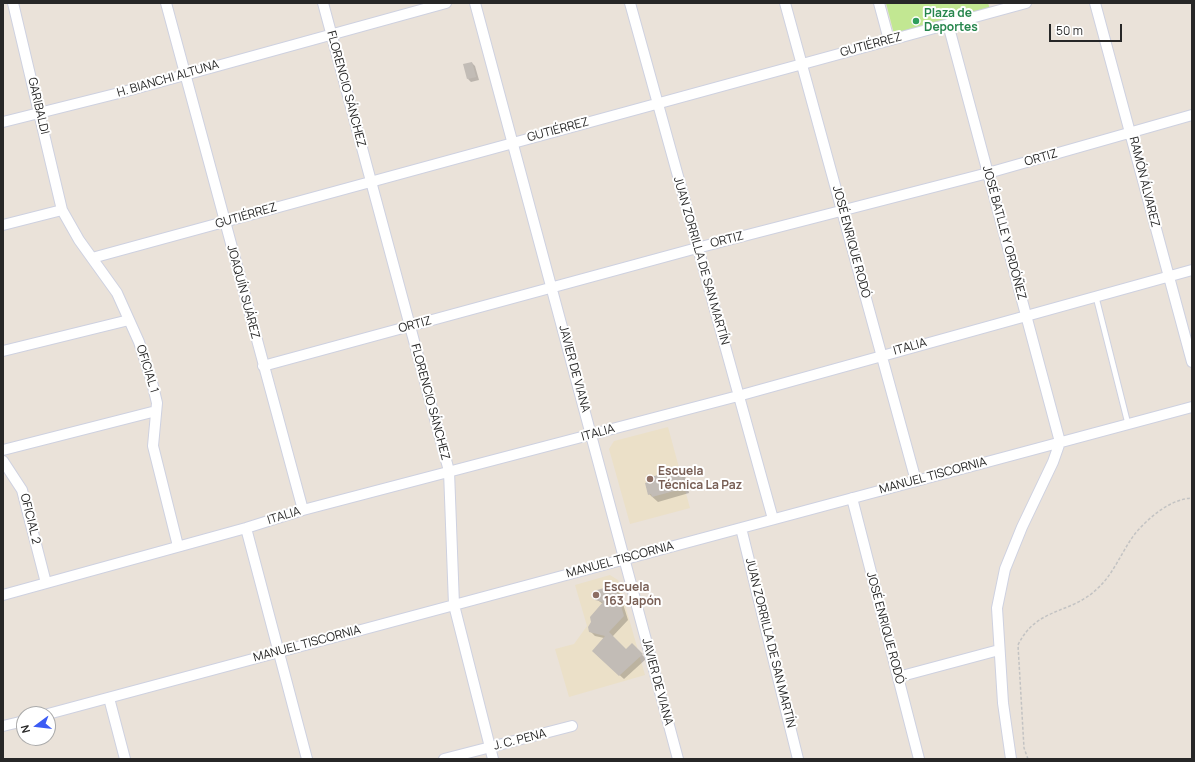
<!DOCTYPE html>
<meta charset="utf-8">
<style>
body{margin:0}
#map{position:relative;width:1195px;height:762px;overflow:hidden;background:#eae2d9;font-family:Manrope,sans-serif}
canvas{display:block}
.frame{position:absolute;inset:0;border:4px solid #272727;pointer-events:none}
.north{position:absolute;left:16px;top:706px;width:40px;height:40px;box-sizing:border-box;background:#fff;border:1px solid #a9a9a9;border-radius:50%;rotate:255deg;font-size:11px;font-weight:700;line-height:16px;text-align:center;color:#272727}
.north::after{content:'';display:block;margin:auto;width:14px;height:18px;background:#3c5cf4;clip-path:polygon(50% 0,100% 100%,50% 72%,0 100%)}
.scale{position:absolute;left:1049px;top:24px;width:73px;height:18px;box-sizing:border-box;border:2px solid #272727;border-top:0;padding-left:5px;font-size:12px;line-height:14px;white-space:nowrap;color:#272727;-webkit-text-stroke:3px #fff;paint-order:stroke}
</style>
<div id="map">
<canvas width="1195" height="762"></canvas>
<div class="frame"></div>
<div class="north">N</div>
<div class="scale">50 m</div>
</div>
<script>
const c = document.querySelector('canvas').getContext('2d');
c.lineJoin = 'round';
function paint(path, color) {
  c.fillStyle = color;
  c.fill(path, 'evenodd');
}
function trace(path, color, width, dash) {
  c.strokeStyle = color;
  c.lineWidth = width;
  c.lineCap = dash ? 'butt' : 'round';
  c.setLineDash(dash || []);
  c.stroke(path);
}
function write(font, color, halo, rows, align = 'center') {
  c.font = font + ' Manrope,sans-serif';
  c.lineWidth = 4;
  c.setLineDash([]);
  c.textBaseline = 'middle';
  c.strokeStyle = halo;
  c.fillStyle = color;
  for (const [text, x, y, turn = 0] of rows) {
    c.save();
    c.translate(x, y);
    c.rotate((+turn || 0) * Math.PI / 180);
    c.textAlign = isNaN(turn) ? turn : align;
    if (halo) c.strokeText(text, 0, 0);
    c.fillText(text, 0, 0);
    c.restore();
  }
}
const education = new Path2D(`
 M668 427 690 508 630 524 609 449 614 441Z
 M610 575 618 580 645 675 569 697 555 649 574 644 587 626 575 585Z`);
const pitch = new Path2D(`
 M886 3H988L990 9 894 34Z`);
const shadow = new Path2D(`
 M472 63 475 66 479 80 471 82 468 79Z
 M680 470 685 475 689 493 658 502 649 494Z
 M615 586 619 591 628 620 612 637 626 651 632 644 646 659 624 679 597 655 604 638 595 636 590 631 603 604 596 599Z`);
const building = new Path2D(`
 M472 62 476 77 467 79 463 64Z
 M680 469 685 488 652 497 651 494 648 495 645 483 648 482 647 478Z
 M615 585 624 616 609 632 626 649 632 643 643 654 619 676 592 651 605 636 589 632 588 627 591 622 590 617 603 602 595 600 594 594 597 590Z`);
const path = new Path2D(`
 M1028 759 1024 748 1018 645C1037 606 1071 615 1098 588 1114 573 1121 553 1134 535 1148 518 1170 499 1192 498`);
const service = new Path2D(`
 M1096 297 1128 424`);
const minor = new Path2D(`
 M13 3 62 210 79 240 117 293 139 342 152 382 157 403 153 446 178 546
 M166 3 303 510
 M323 3 449 471 454 605 493 759
 M475 3 678 759
 M630 3 773 519
 M785 3 916 481
 M879 3 889 40
 M1095 3 1192 362
 M948 24 1060 442 1053 462 1022 527 1005 569 997 608 1003 703 1011 759
 M3 122 123 92 446 3
 M3 225 62 210
 M92 258 1026 3
 M3 351 129 320
 M263 366 697 248 988 173 1192 115
 M3 450 156 411
 M3 461 22 490 46 583
 M852 498 919 759
 M246 528 307 759
 M741 528 798 759
 M3 595 246 528 303 510 738 396 1192 270
 M898 677 999 650
 M109 698 125 759
 M48 714 1192 407
 M3 726 24 721
 M444 759 572 726`);
const markers = [
 [916,21,4,"#2e9e5b"],
 [650,479,4,"#8d6e63"],
 [596,595,4,"#8d6e63"]
];
const leisureNames = [
 ["Plaza de",924,14],
 ["Deportes",924,28]
];
const streetNames = [
 ["GUTIÉRREZ",871,45,-15],
 ["H. BIANCHI ALTUNA",168,79,-16],
 ["FLORENCIO SÁNCHEZ",346,89,75],
 ["GARIBALDI",38,106,77],
 ["GUTIÉRREZ",558,130,-15],
 ["ORTIZ",1041,158,-16],
 ["RAMÓN ÁLVAREZ",1144,182,76],
 ["GUTIÉRREZ",246,216,-16],
 ["JOSÉ BATLLE Y ORDÓÑEZ",1004,233,75],
 ["ORTIZ",727,240,-14],
 ["JOSÉ ENRIQUE RODÓ",851,242,75],
 ["JUAN ZORRILLA DE SAN MARTÍN",701,261,74],
 ["JOAQUÍN SUÁREZ",243,292,75],
 ["ORTIZ",415,325,-15],
 ["ITALIA",910,347,-15],
 ["OFICIAL 1",147,369,73],
 ["JAVIER DE VIANA",574,369,75],
 ["FLORENCIO SÁNCHEZ",430,402,75],
 ["ITALIA",598,433,-15],
 ["MANUEL TISCORNIA",933,476,-15],
 ["ITALIA",284,516,-17],
 ["OFICIAL 2",30,519,76],
 ["MANUEL TISCORNIA",620,560,-15],
 ["JOSÉ ENRIQUE RODÓ",885,628,75],
 ["JUAN ZORRILLA DE SAN MARTÍN",770,643,76],
 ["MANUEL TISCORNIA",307,644,-15],
 ["JAVIER DE VIANA",657,682,75],
 ["J. C. PENA",520,740,-14]
];
const educationNames = [
 ["Escuela",658,472],
 ["Técnica La Paz",658,486],
 ["Escuela",604,588],
 ["163 Japón",604,602]
];
paint(education, '#ebe0c8');
paint(pitch, '#c2e792');
paint(shadow, '#0003');
paint(building, '#c2bcb6');
trace(service, '#ced1e0', 7);
trace(minor, '#ced1e0', 12);
trace(path, '#c3c3c3', 1.5, [3, 2]);
trace(service, '#fff', 5);
trace(minor, '#fff', 10);
for (const [x, y, r, color] of markers) {
  const dot = new Path2D();
  dot.arc(x, y, r, 0, 2 * Math.PI);
  c.fillStyle = color;
  c.fill(dot);
  trace(dot, '#fff', 1.5);
}
write('bold 12px', '#27864d', '#fff', leisureNames, 'left');
write('12px', '#272727', '#fff', streetNames);
write('bold 12px', '#785e54', '#fff', educationNames, 'left');
</script>
